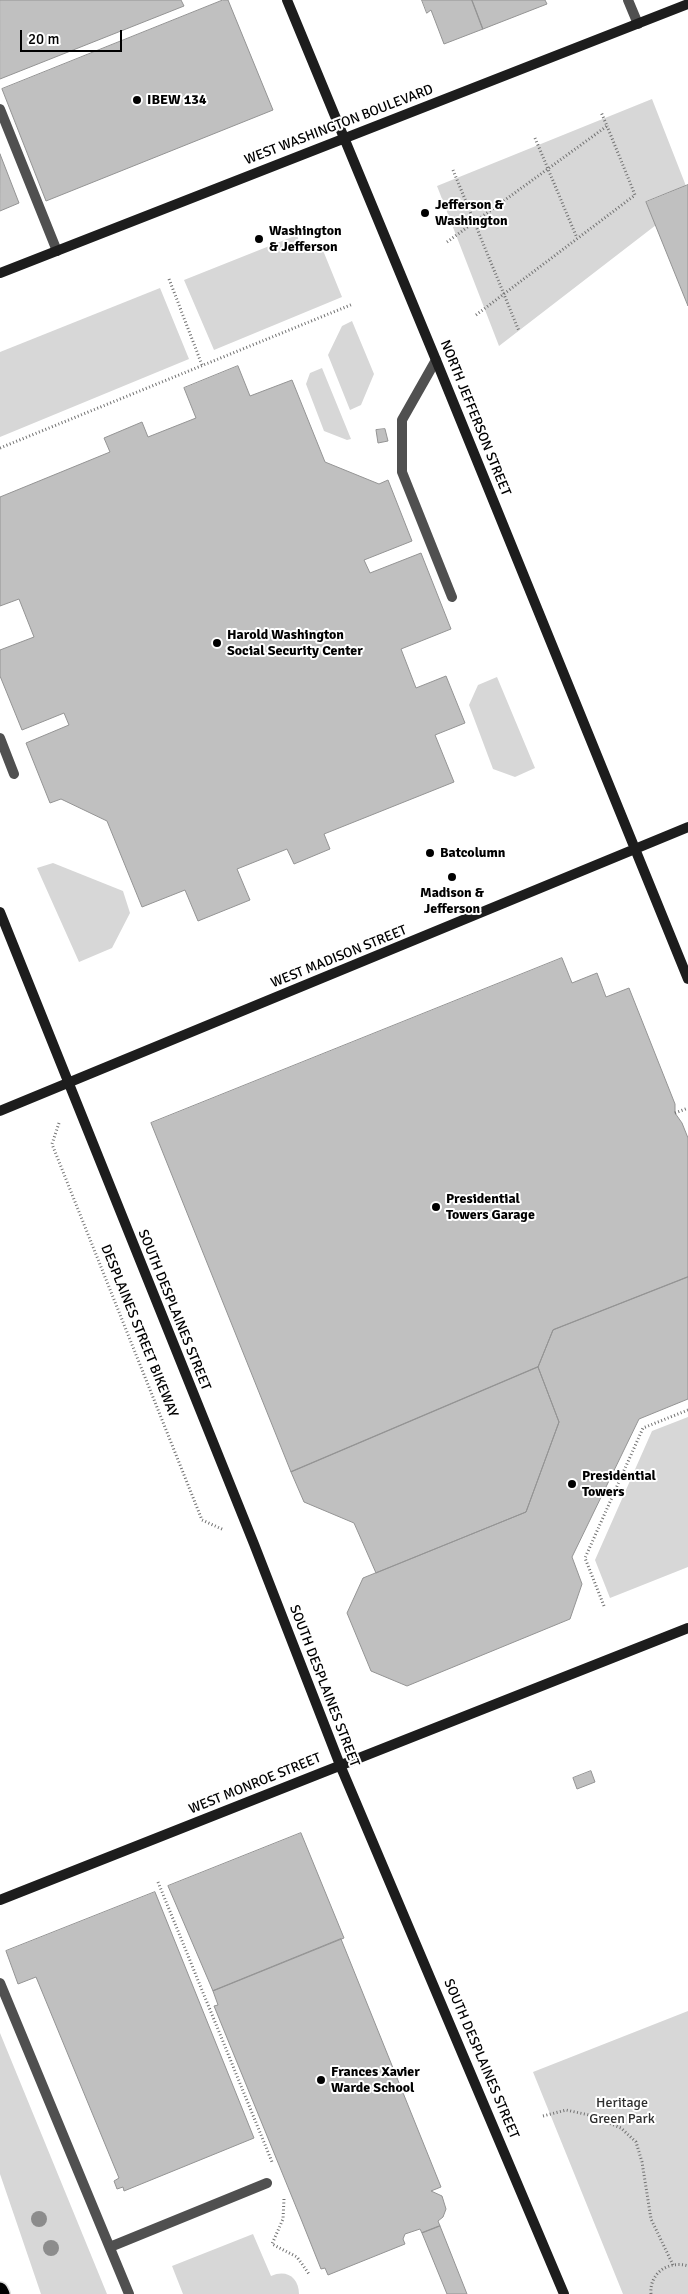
<!DOCTYPE html>
<style>
body{margin:0}
#map{position:relative;width:688px;height:2294px;overflow:hidden;background:#fff;font-family:Signika,sans-serif}
canvas{display:block}
.scale{position:absolute;left:20px;top:30px;width:102px;height:22px;box-sizing:border-box;border:2px solid #000;border-top:0;padding-left:6px;font-size:15px;line-height:18px;white-space:nowrap;color:#000;-webkit-text-stroke:4px #fff;paint-order:stroke}
</style>
<div id="map">
<canvas width="688" height="2294"></canvas>
<div class="scale">20 m</div>
</div>
<script>
const c = document.querySelector('canvas').getContext('2d');
c.lineJoin = 'round';
function paint(path, color) {
  c.fillStyle = color;
  c.fill(path, 'evenodd');
}
function trace(path, color, width, dash) {
  c.strokeStyle = color;
  c.lineWidth = width;
  c.lineCap = dash ? 'butt' : 'round';
  c.setLineDash(dash || []);
  c.stroke(path);
}
function write(font, color, halo, rows, align = 'center') {
  c.font = font + ' Signika,sans-serif';
  c.lineWidth = 4;
  c.setLineDash([]);
  c.textBaseline = 'middle';
  c.strokeStyle = halo;
  c.fillStyle = color;
  for (const [text, x, y, turn = 0] of rows) {
    c.save();
    c.translate(x, y);
    c.rotate((+turn || 0) * Math.PI / 180);
    c.textAlign = isNaN(turn) ? turn : align;
    if (halo) c.strokeText(text, 0, 0);
    c.fillText(text, 0, 0);
    c.restore();
  }
}
const green = new Path2D(`
 M652 99 686 186 646 201 656 225 499 346 437 186Z
 M297 235 302 250 320 243 342 297 214 350 184 280Z
 M160 288 189 359 0 437V352Z
 M352 321 374 374 361 405 350 410 328 355 342 326Z
 M322 368 351 439 347 440 324 431 306 384 310 373Z
 M497 677 535 768 515 777 493 769 469 705 478 685Z
 M53 863 123 891 130 913 112 948 79 962 37 868Z
 M688 1417V1567L610 1598 595 1560 652 1431Z
 M688 2011V2294H623L533 2072Z
 M0 2033 107 2294H41L0 2174Z
 M253 2234 271 2276C286 2269 299 2277 299 2294H183L172 2266Z`);
const building = new Path2D(`
 M0 0H181L184 6 0 79Z
 M223 0H228L273 110 46 201 2 89Z
 M422 0H472L483 29 444 44 431 10 427 13Z
 M472 0H545L547 4 483 29Z
 M0 154 19 203 0 211Z
 M688 185V306L646 202Z
 M238 366 250 396 292 380 325 462 379 484 388 480 412 541 364 560 370 573 421 553 451 629 401 649 416 688 446 676 465 723 435 735 454 782 324 834 330 849 294 864 287 849 237 869 250 900 198 921 185 890 142 907 107 821 61 799 50 803 26 743 69 725 64 713 22 730 0 676V650L34 637 19 599 0 606V497L110 452 104 438 142 422 148 437 196 418 184 388Z
 M385 429 388 441 378 443 376 430Z
 M562 958 572 983 597 973 606 997 629 988 675 1104V1113L682 1123 688 1138V1277L553 1330 538 1367 291 1472 151 1123Z
 M688 1277V1399L639 1419 572 1557 582 1584 570 1619 407 1686 371 1671 347 1613 363 1578 526 1512 559 1422 538 1367 553 1330Z
 M538 1367 559 1422 526 1512 376 1573 354 1523 304 1502 291 1472Z
 M591 1771 595 1782 577 1789 573 1778Z
 M301 1833 344 1938 213 1991 168 1886Z
 M155 1892 254 2138 124 2191 123 2187 117 2189 114 2181 119 2178 36 1977 18 1984 6 1951Z
 M341 1939 441 2187 431 2191 442 2196 446 2209 443 2217 438 2221 440 2226 422 2233 420 2229 405 2234 403 2239 405 2244 328 2275 325 2268 321 2269 301 2219 214 2006 218 2005 213 1991Z
 M440 2226 467 2294H447L422 2233Z`);
const path = new Path2D(`
 M535 138 577 238
 M453 170 519 331
 M447 242 607 126 601 112
 M169 279 202 365
 M476 315 635 195 607 126
 M0 448 353 304
 M675 1113 688 1108
 M59 1123 52 1144 202 1520 224 1530
 M604 1606 585 1558 643 1428 688 1410
 M158 1882 272 2162
 M543 2116 566 2110 589 2115 621 2128 636 2142 642 2162 651 2219 673 2265
 M284 2199 283 2219 272 2244 297 2257 309 2274
 M651 2294C649 2273 669 2260 688 2266`);
const service = new Path2D(`
 M628 0 638 24
 M0 109 57 251
 M436 360 402 420V472L452 597
 M0 738 14 774
 M0 1983 129 2294
 M110 2247 267 2183`);
const secondary = new Path2D(`
 M287 0 436 360 688 979
 M0 273 688 4
 M0 912 254 1544 340 1765 564 2294
 M0 1111 688 827
 M0 1900 688 1628`);
const motorway = new Path2D(`
 M0 2290 2 2294`);
const trees = [
 [39,2219],
 [51,2248]
];
const markers = [
 [137,100,5,"#000"],
 [425,213,5,"#000"],
 [259,239,5,"#000"],
 [217,643,5,"#000"],
 [430,853,5,"#000"],
 [452,877,5,"#000"],
 [436,1207,5,"#000"],
 [572,1484,5,"#000"],
 [321,2080,5,"#000"]
];
const poiNames = [
 ["IBEW 134",147,100],
 ["Jefferson &",435,205],
 ["Washington",435,221],
 ["Washington",269,231],
 ["& Jefferson",269,247],
 ["Harold Washington",227,635],
 ["Social Security Center",227,651],
 ["Batcolumn",440,853],
 ["Madison &",452,893,"center"],
 ["Jefferson",452,909,"center"],
 ["Presidential",446,1199],
 ["Towers Garage",446,1215],
 ["Presidential",582,1476],
 ["Towers",582,1492],
 ["Frances Xavier",331,2072],
 ["Warde School",331,2088]
];
const streetNames = [
 ["WEST WASHINGTON BOULEVARD",339,125,-21],
 ["NORTH JEFFERSON STREET",475,418,68],
 ["WEST MADISON STREET",339,957,-22],
 ["SOUTH DESPLAINES STREET",174,1310,68],
 ["DESPLAINES STREET BIKEWAY",139,1331,68],
 ["SOUTH DESPLAINES STREET",324,1686,69],
 ["WEST MONROE STREET",255,1784,-22],
 ["SOUTH DESPLAINES STREET",481,2059,67]
];
const parkNames = [
 ["Heritage",622,2103],
 ["Green Park",622,2119]
];
paint(green, '#d7d7d7');
paint(building, '#c0c0c0');
trace(building, '#949494', 1);
trace(motorway, '#dbdbdb', 18);
trace(path, '#727272', 3, [1, 2.5]);
trace(service, '#505050', 10);
trace(secondary, '#1d1d1d', 10);
trace(motorway, '#000', 15);
c.fillStyle = '#8c8c8c';
for (const [x, y] of trees) {
  c.beginPath();
  c.arc(x, y, 8, 0, 2 * Math.PI);
  c.fill();
}
for (const [x, y, r, color] of markers) {
  const dot = new Path2D();
  dot.arc(x, y, r, 0, 2 * Math.PI);
  c.fillStyle = color;
  c.fill(dot);
  trace(dot, '#fff', 2);
}
write('bold 14px', '#000', '#fff', poiNames, 'left');
write('14px', '#000', '#fff', streetNames);
write('14px', '#2e2e2e', '#fff', parkNames);
</script>
